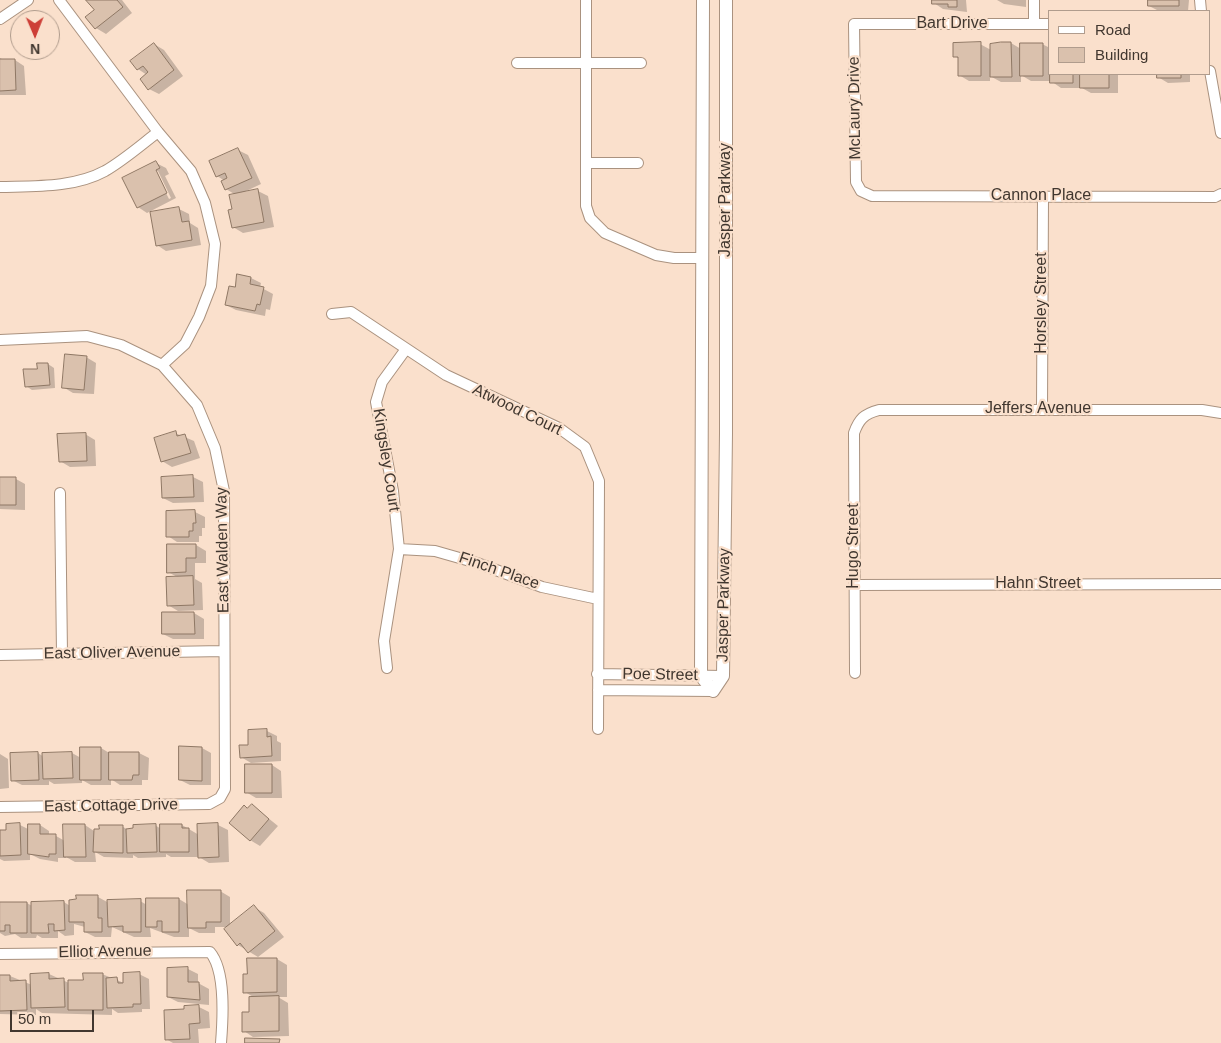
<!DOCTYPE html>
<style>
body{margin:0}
#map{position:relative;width:1221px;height:1043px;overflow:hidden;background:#fae0cc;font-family:Helvetica,sans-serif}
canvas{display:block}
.legend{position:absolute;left:1048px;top:10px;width:162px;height:65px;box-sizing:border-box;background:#fae0cc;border:1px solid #b09c8d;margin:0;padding:6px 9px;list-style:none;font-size:15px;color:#41372f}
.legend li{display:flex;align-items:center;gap:10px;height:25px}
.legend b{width:25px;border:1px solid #b09c8d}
.north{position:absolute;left:10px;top:10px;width:50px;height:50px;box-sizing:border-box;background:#fae0cc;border:1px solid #b09c8d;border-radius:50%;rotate:179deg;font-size:14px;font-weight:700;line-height:20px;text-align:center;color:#41372f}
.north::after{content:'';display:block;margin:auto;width:18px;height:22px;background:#cd3f37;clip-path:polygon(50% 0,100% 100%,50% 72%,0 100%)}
.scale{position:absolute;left:10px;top:1010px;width:84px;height:22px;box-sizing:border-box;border:2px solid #41372f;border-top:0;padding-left:6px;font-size:15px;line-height:18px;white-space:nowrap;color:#41372f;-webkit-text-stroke:4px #fae0cc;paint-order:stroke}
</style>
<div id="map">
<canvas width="1221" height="1043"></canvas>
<ul class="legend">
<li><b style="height:6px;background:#fff"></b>Road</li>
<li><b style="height:14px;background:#dac1ad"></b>Building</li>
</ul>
<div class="north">N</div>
<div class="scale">50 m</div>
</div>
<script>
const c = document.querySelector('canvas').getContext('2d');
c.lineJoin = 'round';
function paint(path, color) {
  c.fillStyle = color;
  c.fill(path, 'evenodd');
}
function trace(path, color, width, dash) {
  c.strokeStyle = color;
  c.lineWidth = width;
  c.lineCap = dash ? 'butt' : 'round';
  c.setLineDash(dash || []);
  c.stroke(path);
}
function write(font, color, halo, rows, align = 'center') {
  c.font = font + ' Helvetica,sans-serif';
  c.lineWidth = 4.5;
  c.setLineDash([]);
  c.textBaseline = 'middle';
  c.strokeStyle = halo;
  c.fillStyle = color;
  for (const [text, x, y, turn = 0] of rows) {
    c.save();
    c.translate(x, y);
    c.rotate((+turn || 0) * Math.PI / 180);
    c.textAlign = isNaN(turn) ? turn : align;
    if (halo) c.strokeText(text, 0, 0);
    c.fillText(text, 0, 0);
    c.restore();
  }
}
const shadow = new Path2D(`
 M88 0H122L132 13 106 34 96 28V10Z
 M933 0H966L967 12 943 9 934 3Z
 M997 0H1026V7L1004 4Z
 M1148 0H1189L1188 11H1159L1149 6Z
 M1011 43 1021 49 1042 44 1050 48V74H1118V93H1091L1082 88H1061L1051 81H1031L1021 75V82H1001L990 76V81H969L959 75V59L955 56 980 44 991 50V45Z
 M154 44 164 50 183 76 159 94 149 89 147 75 138 69 132 61Z
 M0 58 4 60H15L24 66 26 95H0Z
 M1158 74H1190V82L1168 83 1158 77Z
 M238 150 248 155 261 184 242 193 258 191 268 196 274 227 243 233 233 227 236 195 226 189 223 182 225 181 217 176Z
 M156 163 166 168 169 174 165 176 176 198 147 213 138 207ZM155 171H158L171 198 169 199Z
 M179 209 189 214 190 223 198 228 201 245 166 251 157 245Z
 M238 275 251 278 261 283 260 287 273 294 270 310 266 309 265 316 236 310 226 305 236 289Z
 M86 357 96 363 94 394 73 393 63 387Z
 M48 364 54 368 55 388 32 390 26 386Z
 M175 433 194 441 200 458 172 467 162 461Z
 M85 434 95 440 96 466 70 467 60 461Z
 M193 477 203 482 204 502 173 503 163 498V478Z
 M0 479H16L25 484V510L0 509Z
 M195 512 205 517V528H202V536H199V542H177L168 536Z
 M196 545 206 551V563H195V579L202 583 203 610 178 611 168 605 179 578 168 572Z
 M163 613H194L204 619V639H173L163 634Z
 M249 731H267L277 736V741L281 743V761L251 763 241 757 250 746Z
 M101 748 111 754 139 753 149 758 148 780H142V785H120L111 779V785H91L82 780V783L54 784 49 781V785H22L12 780 11 754 38 753 44 757 72 753 81 758Z
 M202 748 211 753V785H190L180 780Z
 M0 754 8 759 9 788 0 789Z
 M272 765 281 771 282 798H256L246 792Z
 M252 805 278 826 260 846 250 840 248 809Z
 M20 825 30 830 40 825 49 831V836H56L65 841 85 825 94 831H101V826L123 827 129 830 155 825 161 829 182 825 199 835 198 825H218L228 830 229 862 209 863 199 857H171L166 854V857L138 858 133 855V858L104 857 95 852 96 862H75L66 857V858H58V862L40 859 30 854V860L4 861 0 859V831H8Z
 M220 891 230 897V926L254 907 264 913 284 937 258 957 238 945 229 927H215V933H199L189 928V937H174L150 928 151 937H134L112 927 111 937H95L85 932V927L74 924V935L65 936 58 931V938H42L37 935 36 938H21L15 934 5 936 0 933V903H27L32 906 64 902 70 906 98 897 109 903 140 901 147 905 179 899 189 905Z
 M277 959 287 965V997H278L288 1003 289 1036 253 1037 244 1031 255 998 245 992Z
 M168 969H188L198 974V983L209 989V1005L178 1002 168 997Z
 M49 974 69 983 84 981 102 974 124 983 139 974 149 979 150 1009H142V1012L118 1013 112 1009V1015L42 1013 36 1009V1015L0 1014V976H10L32 985Z
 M185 1007H199L209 1012 210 1028 198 1029 199 1043H173L166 1039 185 1011Z`);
const building = new Path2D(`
 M86 0H117L123 7 95 29 85 17 94 10Z
 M932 0H957V7H948V4H932Z
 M1148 0H1179V6H1148Z
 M981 42V76H958V57H953V43Z
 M1001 42H1011L1012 77H990V44Z
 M154 43 174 70 148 90 140 79 148 72 143 66 137 70 130 61Z
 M1020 43H1043V76H1020Z
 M0 59H15L16 90 0 91Z
 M1050 74H1073V83H1050Z
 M1080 74H1109V88H1080Z
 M1157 74H1181V78H1157Z
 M238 148 252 178 225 190 221 181 227 178 225 173 216 177 209 161Z
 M156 161 160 168 156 170 167 193 137 208 122 178Z
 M258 189 264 222 232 228 228 210 232 209 229 195Z
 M179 207 182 222 189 221 192 240 156 246 150 212Z
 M237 274 251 277 250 284 264 287 260 305 257 304 255 311 225 305 229 286 235 287Z
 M65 354 87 356 84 390 62 388Z
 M37 363H48L50 385 25 387 23 369H37Z
 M176 431 177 436 185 434 191 453 161 462 154 438Z
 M86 433 87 461 59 462 57 434Z
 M193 475 194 497 162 498 161 477Z
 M0 477H16V505H0Z
 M195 510 196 523H193V531H189V537H166V511Z
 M167 544H196V558H186V572L167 573Z
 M193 576 194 605 167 606 166 577Z
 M162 612H194L195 634H162Z
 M267 729V737L271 736 272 756 240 758 239 745H248V730Z
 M179 746 202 747V781L179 780Z
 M80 747H101V780H80Z
 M38 752 39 780 11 781 10 753Z
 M72 752 73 778 43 779 42 753Z
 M109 752H139V775H133L132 780H109Z
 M245 764H272V793H245Z
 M252 804 269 819 250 841 229 823 244 805 247 808Z
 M20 823 21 855 0 856V830H6V824Z
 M218 823 219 857 198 858 197 824Z
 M28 824H40V834H56V854H49V857L28 854Z
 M63 824H85L86 857H64Z
 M156 824 157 852 127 853 126 829 133 828V825Z
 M160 824H182V828H189V852H160Z
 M99 825H123V853L93 852 94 829H99Z
 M187 890H221V922H206V928H188Z
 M76 895H98V918H102V932H84V922H69V900L76 899Z
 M146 898H179V932H162V921H157V927H146Z
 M141 899V932H123V926L108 927 107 900Z
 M64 901 65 930 54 931V924H48L49 933H31V902Z
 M0 902H27V933H10V925H5V931H0Z
 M254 905 275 931 248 953 240 943 237 946 224 929Z
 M247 958H277V992L243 993V974H247Z
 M188 967V982H199L200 1000 167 997V968Z
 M140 972 141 1004H133V1007L107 1008 106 978 117 977 118 983H123V973Z
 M49 973V979L64 978 65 1007 31 1008 30 974Z
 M83 973H103V1010H68V980H83Z
 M0 975H10V981L26 980 27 1010 0 1011Z
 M279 996V1031L242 1032V1012H249V997Z
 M199 1005 200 1023 189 1024 190 1039 165 1040 164 1010 184 1009V1006Z
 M245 1038 280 1039 279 1043H245Z`);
const minor = new Path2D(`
 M59 0 158 132 191 171 205 203 215 244 211 286 199 317 185 344 162 365
 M586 0V206L590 218 605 233 656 255 674 258H703
 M1200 0 1201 11
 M0 19 28 0
 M1034 24V0
 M1050 24H854L856 182 861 191 872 196 1215 197 1221 194
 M517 63H641
 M1210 71 1221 133
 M586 163H638
 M0 187C34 186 74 188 105 171 124 160 141 145 158 132
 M332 314 351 312 446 375 559 428 585 447 599 481 598 729
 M0 340 87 336 121 345 162 365 197 405 215 448 224 491 225 789 220 798 209 804 0 807
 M1042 409 1043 196
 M60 493 62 654
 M399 549 435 551 477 563 542 587 598 599
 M855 585 1221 584
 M0 655 223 651
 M387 668 384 641 399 549 393 491 376 402 382 382 406 349
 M855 673 854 433C859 419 864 414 879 410H1202L1221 413
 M597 674 723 676
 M598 690 713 691
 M0 954 210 952C226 971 223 1018 221 1043`);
const tertiary = new Path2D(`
 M703 0 701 676 713 691 723 676 726 433V0`);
const streetNames = [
 ["Bart Drive",952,24],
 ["McLaury Drive",855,108,-91],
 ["Cannon Place",1041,196],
 ["Jasper Parkway",726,200,-90],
 ["Horsley Street",1042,303,-90],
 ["Jeffers Avenue",1038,409],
 ["Atwood Court",517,410,26],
 ["Kingsley Court",386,460,81],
 ["Hugo Street",854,546,-90],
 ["East Walden Way",223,550,-91],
 ["Finch Place",499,571,19],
 ["Hahn Street",1038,584],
 ["Jasper Parkway",724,605,-89],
 ["East Oliver Avenue",112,653,-1],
 ["Poe Street",660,675,1],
 ["East Cottage Drive",111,806,-1],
 ["Elliot Avenue",105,952,-1]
];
paint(shadow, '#0003');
paint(building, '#dac1ad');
trace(building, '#8e7764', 1);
trace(minor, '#aa927f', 12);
trace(tertiary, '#aa927f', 14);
trace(minor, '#fff', 10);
trace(tertiary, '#fff', 12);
write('16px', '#41372f', '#fae0cc', streetNames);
</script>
